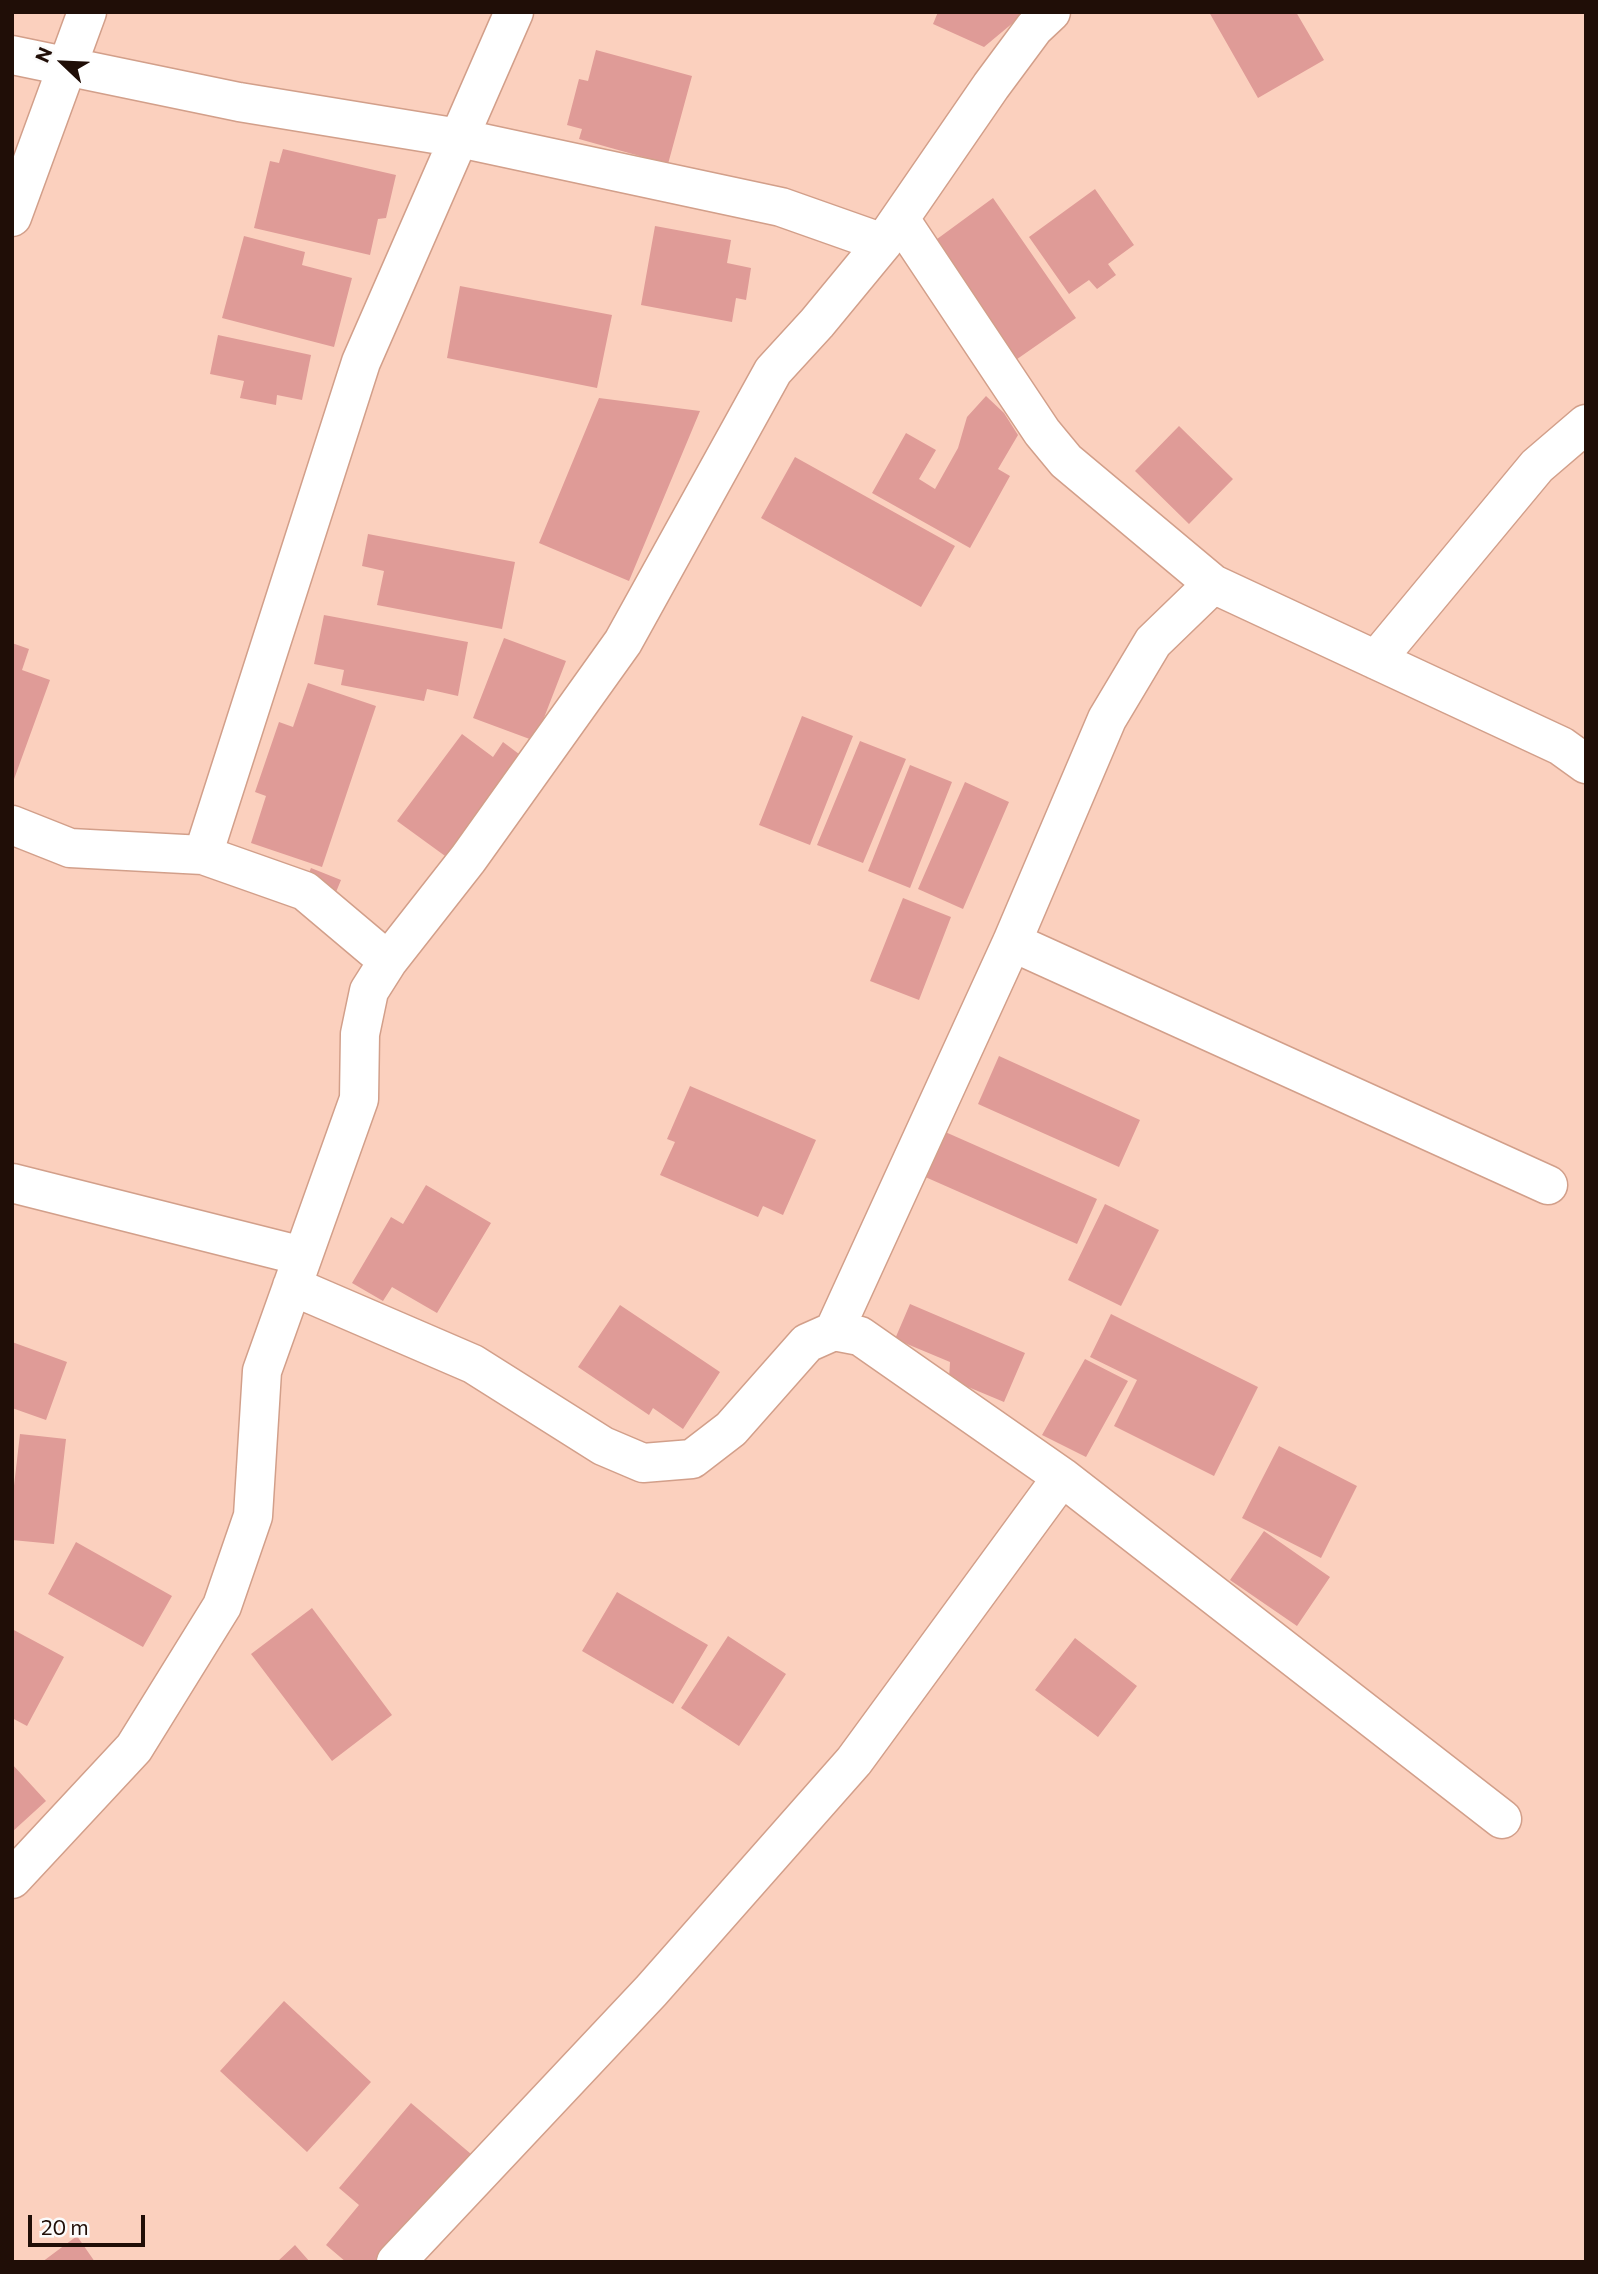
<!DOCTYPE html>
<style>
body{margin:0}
#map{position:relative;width:1598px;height:2274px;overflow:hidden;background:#fbd0be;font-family:Commissioner,sans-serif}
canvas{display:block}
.frame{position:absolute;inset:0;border:14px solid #200e07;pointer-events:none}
.north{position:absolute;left:28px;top:28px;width:70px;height:70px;-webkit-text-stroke:5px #fbfbfb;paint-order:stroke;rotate:293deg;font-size:19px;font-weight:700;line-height:28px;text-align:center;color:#200e07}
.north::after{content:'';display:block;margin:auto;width:24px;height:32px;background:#200e07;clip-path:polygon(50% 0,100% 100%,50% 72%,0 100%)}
.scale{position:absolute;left:28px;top:2215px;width:117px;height:32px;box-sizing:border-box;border:4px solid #200e07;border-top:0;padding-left:9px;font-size:21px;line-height:24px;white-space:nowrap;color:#200e07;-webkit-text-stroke:5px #fbfbfb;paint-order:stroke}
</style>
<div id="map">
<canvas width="1598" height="2274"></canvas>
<div class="frame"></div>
<div class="north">N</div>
<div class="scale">20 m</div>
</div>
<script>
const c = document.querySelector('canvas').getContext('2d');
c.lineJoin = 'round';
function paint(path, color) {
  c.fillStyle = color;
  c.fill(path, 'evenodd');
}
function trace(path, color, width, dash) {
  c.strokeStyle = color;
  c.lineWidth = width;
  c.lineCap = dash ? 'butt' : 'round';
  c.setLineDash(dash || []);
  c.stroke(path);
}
const building = new Path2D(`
 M938 12H1026L984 47 933 24Z
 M1209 12H1296L1324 60 1258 98Z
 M596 50 692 76 668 164 579 139 582 129 567 125 579 79 588 81Z
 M283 149 396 175 386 218 378 219 370 255 254 228 270 161 279 163Z
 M1095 189 1134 245 1108 264 1116 275 1097 289 1089 280 1069 294 1029 237Z
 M993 198 1076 318 1010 364 933 242Z
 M655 226 731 240 727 263 751 268 746 300 736 298 732 322 641 305Z
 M244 236 305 252 302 265 352 278 334 347 222 318Z
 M460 286 612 315 597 388 447 358Z
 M218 335 311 355 302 400 277 395 276 405 240 398 244 381 210 374Z
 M986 396 1004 413 1018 435 998 469 1010 476 970 548 872 493 906 433 936 450 919 479 935 489 958 448 967 417Z
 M599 398 700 411 629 581 539 543Z
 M1179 426 1233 479 1189 524 1135 471Z
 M795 457 955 546 921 607 761 518Z
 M368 534 515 562 502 629 377 605 384 571 362 566Z
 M324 615 468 642 458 696 427 689 424 701 341 685 344 670 314 664Z
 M504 638 566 661 535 741 473 718Z
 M12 643 29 649 22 670 50 680 13 782Z
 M308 683 376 706 322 867 251 843 266 796 255 792 279 722 293 727Z
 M802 716 853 736 810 845 759 825Z
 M462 734 493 757 503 742 527 760 452 861 397 821Z
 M860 741 906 759 863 863 817 845Z
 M910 765 952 782 910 888 868 871Z
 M965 782 1009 802 963 909 918 889Z
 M311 868 341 880 336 892 306 880Z
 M903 898 951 917 919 1000 870 981Z
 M999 1056 1140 1120 1119 1167 978 1104Z
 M690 1086 816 1140 783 1215 763 1206 758 1217 660 1175 675 1142 667 1139Z
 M943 1131 1097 1199 1077 1244 923 1176Z
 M426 1185 491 1223 437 1313 392 1287 383 1301 352 1283 391 1217 403 1224Z
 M1105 1204 1159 1230 1121 1306 1068 1280Z
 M910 1304 1025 1353 1004 1402 949 1379 950 1362 895 1339Z
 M620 1305 720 1372 683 1429 653 1408 649 1415 578 1367Z
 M1111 1314 1258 1387 1214 1476 1114 1426 1137 1380 1090 1357Z
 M12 1342 67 1362 46 1420 12 1408Z
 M1085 1359 1128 1381 1086 1457 1042 1435Z
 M20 1434 66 1439 54 1544 12 1540V1503Z
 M1279 1446 1357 1486 1321 1558 1242 1518Z
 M1264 1531 1330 1577 1297 1626 1230 1580Z
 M76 1542 172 1596 143 1647 48 1594Z
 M617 1592 708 1645 673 1704 582 1651Z
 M312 1608 392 1715 332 1761 251 1654Z
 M12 1629 64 1657 27 1726 12 1718Z
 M728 1636 786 1674 739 1746 681 1708Z
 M1075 1638 1137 1686 1098 1737 1035 1690Z
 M12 1764 46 1801 12 1832Z
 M284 2001 371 2082 307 2152 220 2071Z
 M411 2103 471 2154 380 2262H346L326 2245 359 2205 339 2188Z
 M77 2236 95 2262H42Z
 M295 2245 310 2262H277Z`);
const minor = new Path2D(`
 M12 55 239 102 459 138 781 207 883 243
 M12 217 87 12
 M900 219 1042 432 1066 461 1213 584 1561 746 1586 764
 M1376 660 1537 466 1586 424
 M12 825 70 848 203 855 305 891 388 961
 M203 855 361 362 514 12
 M1012 942 1548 1185
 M12 1183 302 1256
 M292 1286 473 1364 603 1446 643 1463 692 1459 731 1429 807 1343 834 1331 860 1336 1062 1477 1502 1819
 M834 1331 1012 942 1107 719 1153 642 1213 584
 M12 1879 134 1748 222 1606 253 1516 262 1371 359 1099 360 1034 369 991 388 961 468 859 623 642 773 371 817 323 883 243 991 86 1034 28 1051 12
 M396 2262 651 1991 854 1761 1062 1477`);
paint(building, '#df9b97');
trace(minor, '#d29f8a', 41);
trace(minor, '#fff', 38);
</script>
